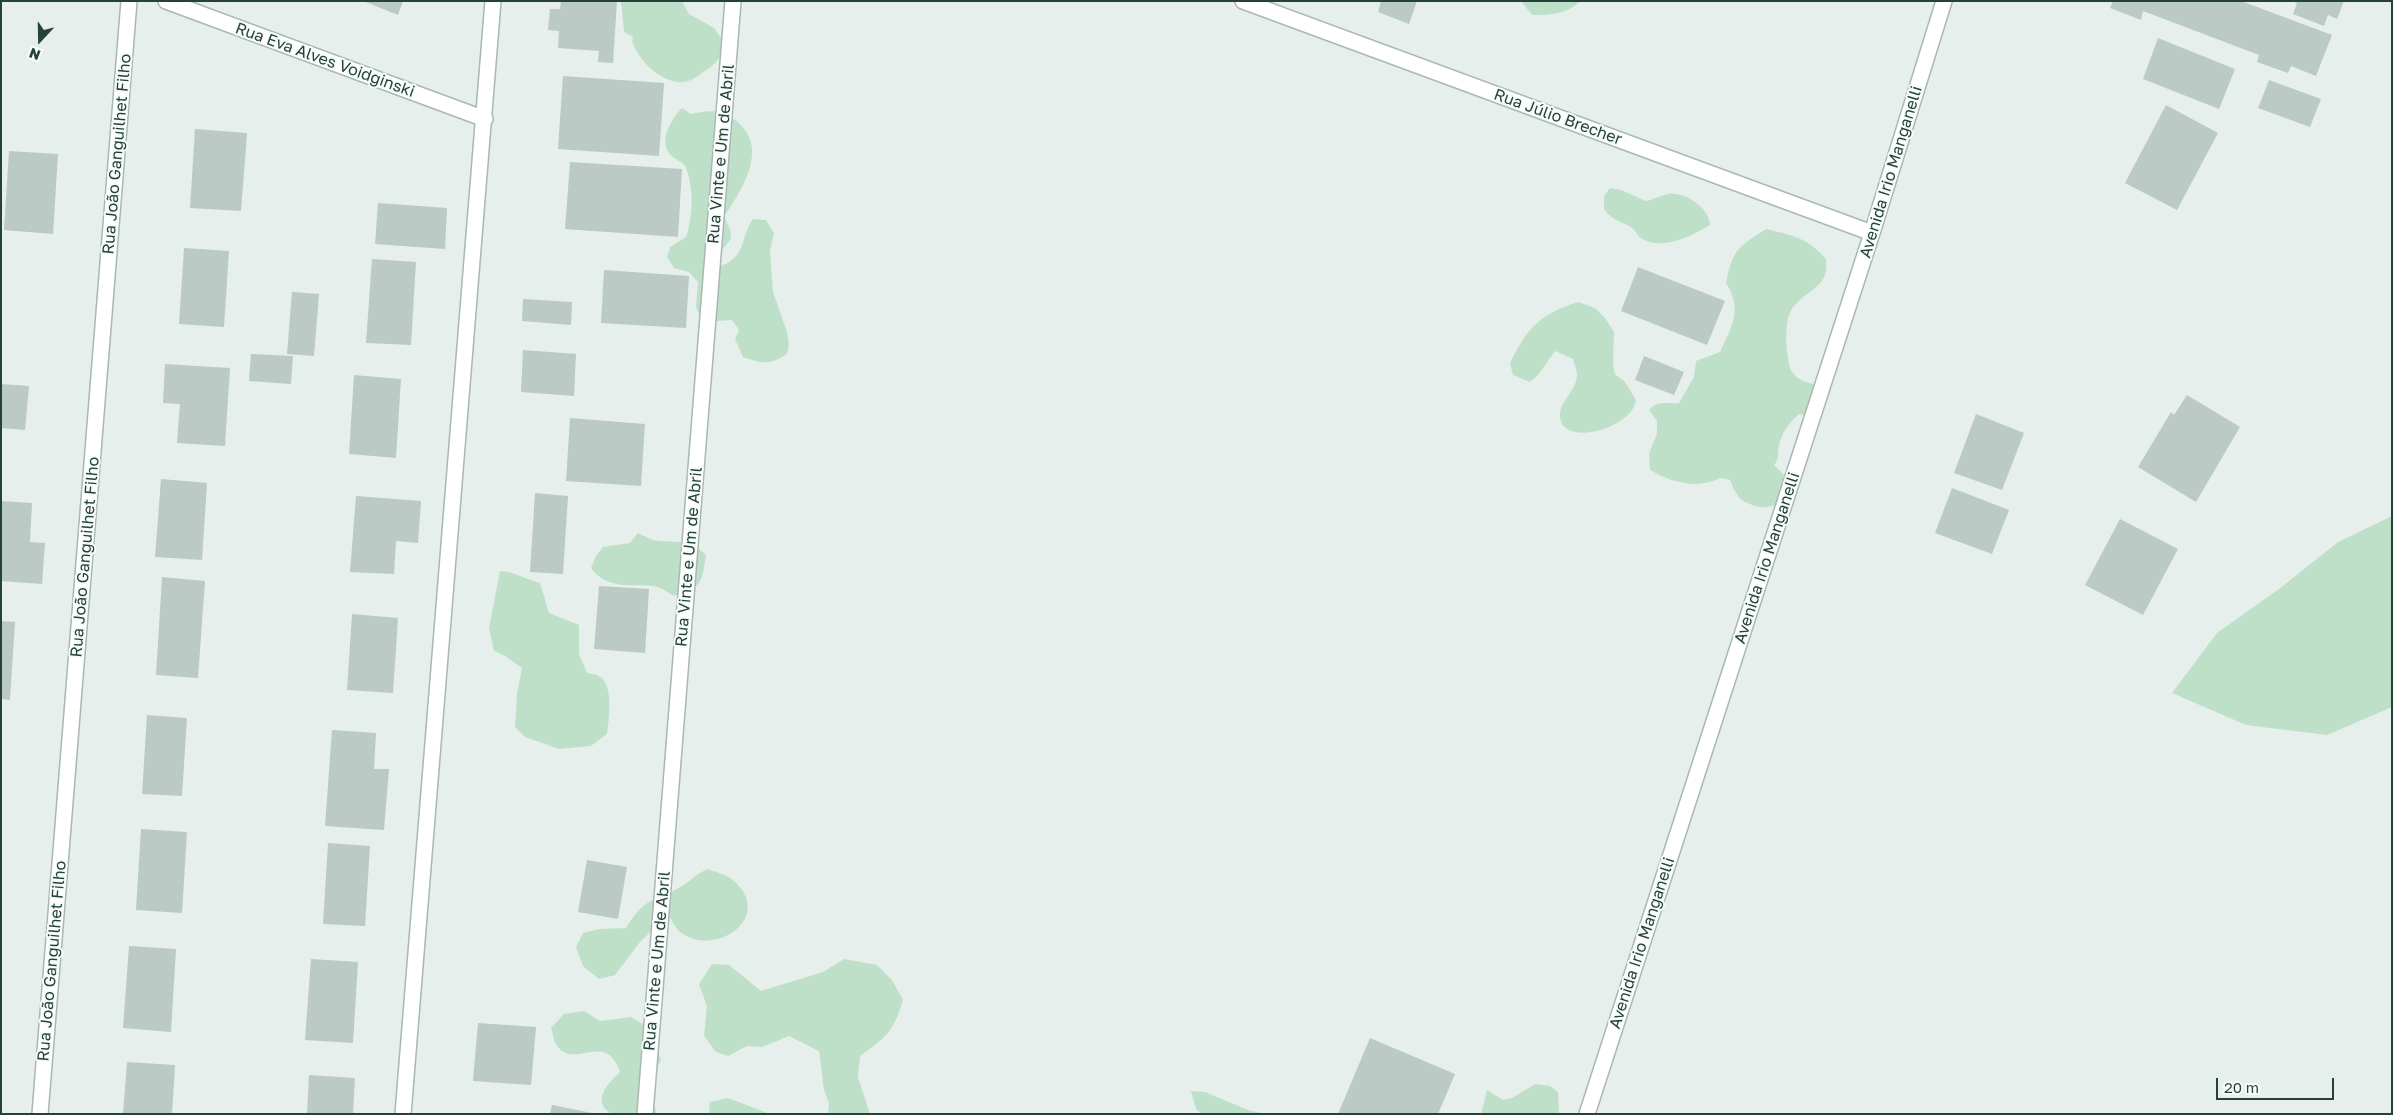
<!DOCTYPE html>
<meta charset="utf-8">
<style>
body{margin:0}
#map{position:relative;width:2393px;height:1115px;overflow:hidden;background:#e6efeb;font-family:"Golos Text",sans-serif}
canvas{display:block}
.frame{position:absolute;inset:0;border:2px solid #24423a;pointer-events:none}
.north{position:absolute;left:15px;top:15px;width:50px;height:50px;-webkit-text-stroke:4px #f7fbf9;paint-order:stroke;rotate:201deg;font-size:14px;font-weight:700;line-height:20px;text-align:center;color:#24423a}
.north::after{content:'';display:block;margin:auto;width:18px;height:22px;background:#24423a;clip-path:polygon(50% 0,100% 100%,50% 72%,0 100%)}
.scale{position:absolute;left:2216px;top:1078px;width:118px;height:22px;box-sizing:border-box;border:2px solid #24423a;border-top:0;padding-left:6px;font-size:15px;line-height:18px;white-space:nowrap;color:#24423a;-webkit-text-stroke:4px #f7fbf9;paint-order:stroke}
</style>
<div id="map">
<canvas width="2393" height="1115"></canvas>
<div class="frame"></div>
<div class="north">N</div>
<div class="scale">20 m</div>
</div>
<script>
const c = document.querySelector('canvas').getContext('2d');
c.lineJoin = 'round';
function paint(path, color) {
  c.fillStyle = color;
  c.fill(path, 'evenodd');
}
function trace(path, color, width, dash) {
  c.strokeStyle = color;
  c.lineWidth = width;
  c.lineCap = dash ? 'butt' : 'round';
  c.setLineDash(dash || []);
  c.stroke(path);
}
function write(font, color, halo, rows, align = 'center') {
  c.font = font + ' "Golos Text",sans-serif';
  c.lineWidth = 4;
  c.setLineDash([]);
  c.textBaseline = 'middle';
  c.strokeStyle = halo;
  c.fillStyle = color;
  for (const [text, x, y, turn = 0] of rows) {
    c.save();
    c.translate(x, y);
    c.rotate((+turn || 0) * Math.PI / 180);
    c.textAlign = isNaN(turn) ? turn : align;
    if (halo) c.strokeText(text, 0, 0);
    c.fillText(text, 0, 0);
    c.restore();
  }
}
const green = new Path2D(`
 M621 1H682L689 14 714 28 725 44C722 57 716 64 705 71 696 77 688 84 677 82 657 79 638 59 632 41L633 37 624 32Z
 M1521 1H1580C1569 14 1549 15 1532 15Z
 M682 108 691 114C709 110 720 109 735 120 771 147 742 189 724 217L730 229 731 239 718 255V267C748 257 739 239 753 219L766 220 774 233 770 251 773 292 787 332 789 344 787 354C770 365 762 364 743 357L735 339 739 330 732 320 717 321 698 312 696 307 698 282 689 272 674 268 667 257 670 247 686 237C693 217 694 188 686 168 683 160 673 160 669 153 659 139 672 118 682 108Z
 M1610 188 1621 190 1646 201C1653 200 1661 195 1669 194 1685 192 1709 207 1710 225 1691 237 1663 250 1642 239 1637 236 1636 231 1632 228 1620 220 1614 222 1604 209V196Z
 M1766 229C1792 235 1808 238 1826 259 1826 264 1827 271 1825 275 1819 292 1794 296 1788 318 1785 330 1786 361 1792 372 1798 381 1809 383 1819 385L1807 416 1799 414C1789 423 1782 432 1779 446 1777 453 1780 459 1774 465L1784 475C1783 481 1784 488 1782 494 1778 513 1754 508 1742 500 1737 496 1732 486 1730 480L1720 478C1698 490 1670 482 1650 470L1649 453 1657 434V421L1649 410C1658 400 1667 404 1679 403L1694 377 1696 361 1720 352C1732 326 1743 309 1726 283 1733 249 1738 247 1766 229Z
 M1578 302 1595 308 1605 318 1614 332 1613 364 1615 374 1625 382 1636 400C1633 428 1563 448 1560 417 1558 402 1578 390 1577 374 1577 369 1574 364 1573 359L1555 351C1546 362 1541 375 1530 382L1513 375 1510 363C1527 328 1540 314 1578 302Z
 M2392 516V707L2327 735 2246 725 2172 693 2217 633 2279 589 2338 542Z
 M638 533C644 536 653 541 660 541 679 542 692 540 706 555 702 583 702 587 674 596 667 592 661 587 653 586 630 584 607 590 591 568L596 556 603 547 630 543Z
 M500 571C513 571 527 580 540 583L549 613 579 625V654L587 673C591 674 596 674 599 676 614 684 609 720 607 734L591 746 559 749 525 737 515 727 517 694 522 668 505 656 494 651 489 628Z
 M708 869C716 872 727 875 733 880 777 918 712 960 679 931 675 927 672 920 668 915L640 942 615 975 599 979 583 966 576 947 583 933 599 929 626 928C647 894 653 904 682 886 692 880 697 873 708 869Z
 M844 959 877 965 892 980 903 1000C893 1033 887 1036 860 1056L858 1077 870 1114H828L829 1103 824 1090 819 1051 789 1036 762 1047 747 1046 728 1056 716 1052 704 1036 707 1006 699 984 712 964 729 965 761 991 823 972Z
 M584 1011 600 1021 631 1017 651 1029 661 1060 644 1096 655 1108 657 1114H611C591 1100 607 1085 620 1072 606 1030 575 1069 558 1047 554 1043 553 1034 551 1028L564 1014Z
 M1535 1084 1550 1086 1558 1092 1559 1114H1481L1487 1090 1503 1100 1512 1098Z
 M1191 1091 1205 1092 1248 1110 1265 1114H1202L1196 1109Z
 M728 1098 770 1114H709L710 1102Z`);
const building = new Path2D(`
 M363 1H403L398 15Z
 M561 1H617L613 63 598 62 599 51 558 48 559 31 548 30 550 9H560Z
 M1381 1H1417L1409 24 1378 12Z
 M2113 1H2241L2332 35 2316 76 2291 66 2288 73 2257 62 2259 55 2143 11 2141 20 2110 8Z
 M2292 1H2344L2337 19 2328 15 2324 26 2293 14 2297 3Z
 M2158 38 2235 69 2219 109 2143 79Z
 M563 76 664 83 659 156 558 149Z
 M2269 80 2321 99 2310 127 2258 108Z
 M2166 105 2218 133 2177 210 2125 183Z
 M195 129 247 133 241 211 190 208Z
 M9 151 58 154 53 234 4 230Z
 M570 162 682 169 678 237 565 229Z
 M378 203 447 208 445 249 375 244Z
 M184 248 229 251 224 327 179 324Z
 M372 259 416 262 411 345 366 343Z
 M1638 267 1725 301 1707 345 1621 311Z
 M604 270 689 276 686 328 601 323Z
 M292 292 319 294 314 356 287 354Z
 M523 299 572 302 571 325 522 321Z
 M523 350 576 354 574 396 521 392Z
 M251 354 293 356 291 384 249 381Z
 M1644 356 1684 372 1674 395 1635 380Z
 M165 364 230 368 225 446 177 443 180 404 163 403Z
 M354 375 401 379 396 458 349 454Z
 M1 384 29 386 25 430 1 428Z
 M2187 395 2240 427 2196 502 2138 467 2171 412 2174 415Z
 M1976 414 2024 433 2002 490 1954 473Z
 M570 418 645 424 641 486 566 481Z
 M161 479 207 483 202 560 155 557Z
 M1952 488 2009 510 1992 554 1935 533Z
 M535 493 568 496 563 574 530 572Z
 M356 496 421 501 418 543 396 541 394 574 350 572Z
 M1 501 32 503 30 542 45 543 42 584 1 581Z
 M2120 519 2178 549 2143 615 2085 585Z
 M162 577 205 581 198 678 156 675Z
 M599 586 649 589 645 653 594 649Z
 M352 614 398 618 393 693 347 690Z
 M1 621 15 622 10 700 1 699Z
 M147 715 187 718 182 796 142 794Z
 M332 730 376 733 374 769H389L384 830 325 826Z
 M141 829 187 832 182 913 136 910Z
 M328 843 370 846 365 926 323 924Z
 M587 860 627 867 618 919 578 912Z
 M129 946 176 949 171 1032 123 1028Z
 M311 959 358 962 353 1043 305 1040Z
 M478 1023 536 1027 531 1085 473 1081Z
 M1370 1038 1455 1074 1438 1114H1338Z
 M127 1062 175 1065 172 1114H123Z
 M309 1075 355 1078 353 1114H307Z
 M552 1105 592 1113V1114H550Z`);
const minor = new Path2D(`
 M166 1 485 119
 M1243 1 1872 233
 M40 1114 129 1
 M403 1114 493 1
 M645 1114 733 1
 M1587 1114 1872 233 1944 1`);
const streetNames = [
 ["Rua Eva Alves Voidginski",325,60,20],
 ["Rua Júlio Brecher",1558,117,20],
 ["Rua João Ganguilhet Filho",117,154,-85],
 ["Rua Vinte e Um de Abril",721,154,-85],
 ["Avenida Irio Manganelli",1891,172,-73],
 ["Rua João Ganguilhet Filho",85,557,-85],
 ["Rua Vinte e Um de Abril",689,557,-85],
 ["Avenida Irio Manganelli",1767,558,-72],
 ["Avenida Irio Manganelli",1642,943,-72],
 ["Rua João Ganguilhet Filho",52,961,-85],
 ["Rua Vinte e Um de Abril",657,961,-85]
];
paint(green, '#bfe0c8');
paint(building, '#bbcac4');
trace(minor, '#a8b8b2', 18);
trace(minor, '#fff', 15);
write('16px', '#24423a', '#f7fbf9', streetNames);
</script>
